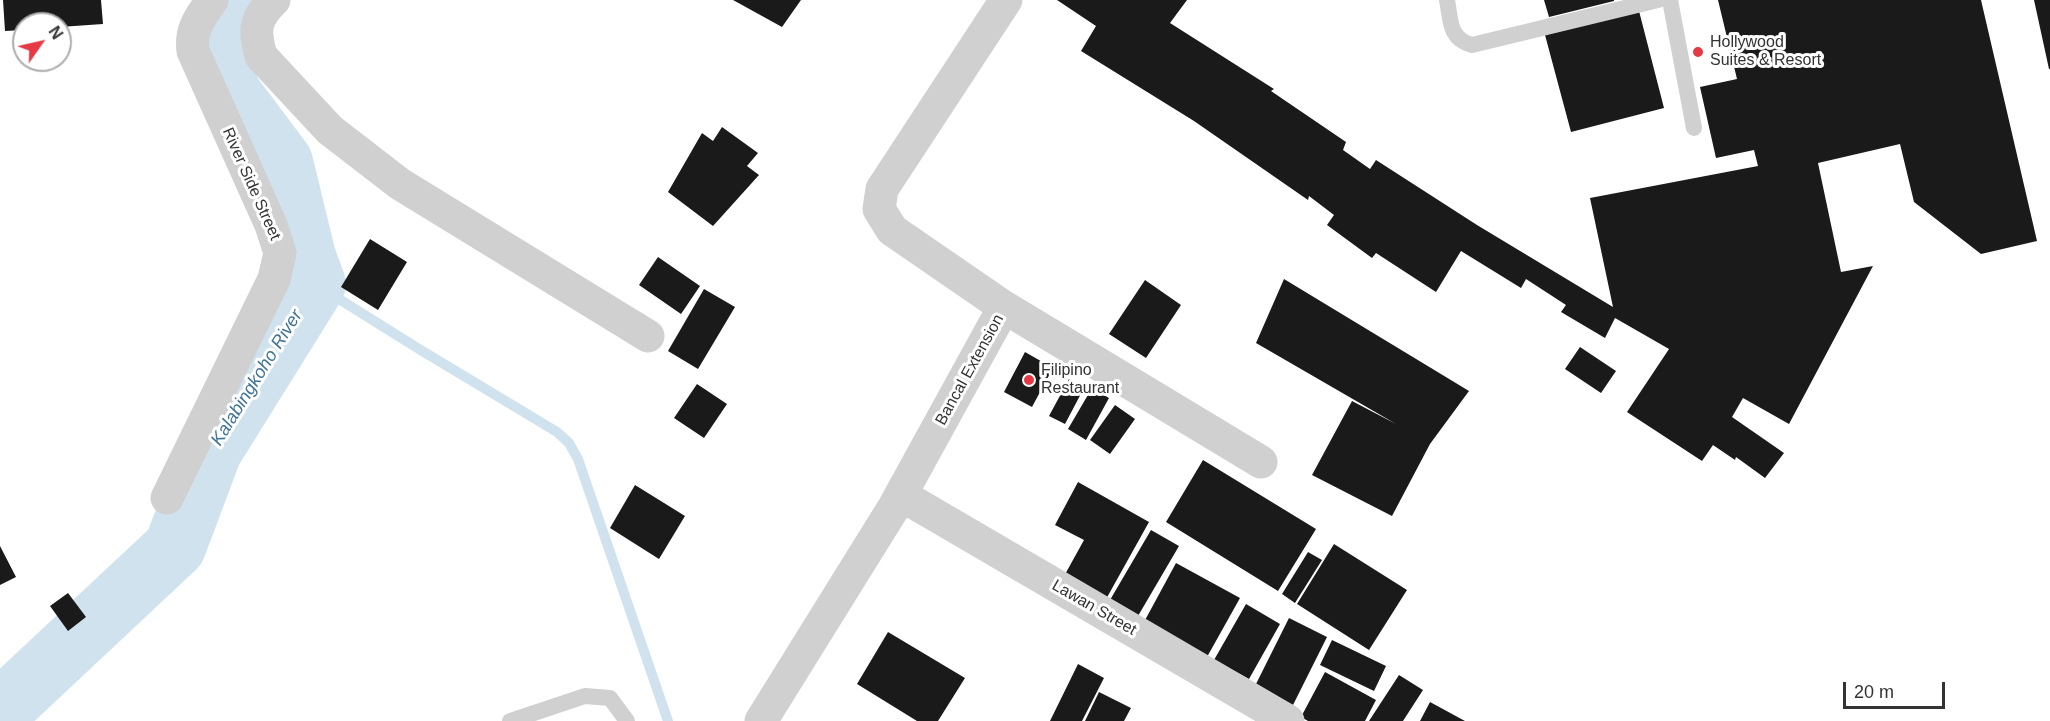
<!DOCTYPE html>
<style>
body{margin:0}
#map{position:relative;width:2050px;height:721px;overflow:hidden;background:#fff;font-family:Arial,sans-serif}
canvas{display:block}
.north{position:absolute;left:12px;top:12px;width:60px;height:60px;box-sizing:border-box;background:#fff;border:2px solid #adadad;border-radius:50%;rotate:56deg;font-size:16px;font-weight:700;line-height:24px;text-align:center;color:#333}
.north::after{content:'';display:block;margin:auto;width:21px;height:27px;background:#e63946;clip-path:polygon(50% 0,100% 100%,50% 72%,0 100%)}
.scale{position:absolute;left:1843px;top:682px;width:102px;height:27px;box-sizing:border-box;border:3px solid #333;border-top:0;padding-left:8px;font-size:18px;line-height:21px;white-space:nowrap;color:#333;-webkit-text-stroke:4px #fff;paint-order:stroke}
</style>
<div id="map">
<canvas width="2050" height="721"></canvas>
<div class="north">N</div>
<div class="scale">20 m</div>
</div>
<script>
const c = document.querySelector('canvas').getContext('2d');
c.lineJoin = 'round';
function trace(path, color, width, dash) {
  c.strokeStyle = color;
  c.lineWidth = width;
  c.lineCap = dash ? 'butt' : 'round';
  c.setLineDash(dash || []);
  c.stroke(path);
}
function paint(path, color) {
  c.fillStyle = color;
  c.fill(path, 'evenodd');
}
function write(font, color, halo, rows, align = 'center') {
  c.font = font + ' Arial,sans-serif';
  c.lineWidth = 6;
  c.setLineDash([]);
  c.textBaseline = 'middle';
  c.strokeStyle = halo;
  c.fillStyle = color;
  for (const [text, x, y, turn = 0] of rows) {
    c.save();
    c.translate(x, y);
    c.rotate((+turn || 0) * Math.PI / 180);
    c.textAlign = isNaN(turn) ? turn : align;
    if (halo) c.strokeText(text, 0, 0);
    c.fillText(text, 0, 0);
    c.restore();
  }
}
const stream = new Path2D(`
 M315 284 419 349 557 432 569 443 578 459 668 721`);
const river = new Path2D(`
 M0 711 175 547 211 451 315 284 305 257 282 162 231 94 215 55 228 26 249 0`);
const building = new Path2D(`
 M3 0H101L103 24 60 27V24H24V30L5 31Z
 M733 0H801L782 27Z
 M1057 0H1187L1170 23 1274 89 1271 91 1346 142 1343 150 1370 169 1376 160 1477 225 1613 307 1590 198 1758 166 1754 150 1716 158 1700 87 1737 79 1718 0H1981L2037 241 1981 254 1914 202 1900 144 1818 163 1841 272 1873 266 1789 424 1743 398 1732 417 1784 453 1765 478 1736 457 1735 460 1713 445 1702 461 1627 412 1669 349 1615 318 1605 338 1561 312 1566 305 1526 279 1521 288 1461 251 1436 292 1376 253 1372 258 1327 225 1334 215 1309 196 1308 200 1194 121 1081 51 1096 26Z
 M1544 0H1614V1L1549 17Z
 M2034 0H2050V69H2049Z
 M1639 11 1664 108 1571 132 1545 35Z
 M722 127 758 153 747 166 759 175 713 226 668 192 702 133 713 141Z
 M370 239 407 262 378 310 341 287Z
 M658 257 700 286 681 314 639 285Z
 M1284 279 1469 391 1430 444 1392 516 1312 475 1352 401 1396 424 1256 343Z
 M1145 280 1181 305 1146 358 1109 334Z
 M704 289 735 307 698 369 668 351Z
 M1580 347 1616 371 1601 393 1565 369Z
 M1025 352 1053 368 1032 407 1004 392Z
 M1069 379 1084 388 1065 424 1049 416Z
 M697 384 727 404 704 438 674 418Z
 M1092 388 1109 398 1086 440 1068 429Z
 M1115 405 1135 419 1110 454 1090 440Z
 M1203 460 1316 529 1278 591 1166 522Z
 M1078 482 1149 522 1105 601 1063 578 1084 540 1055 525Z
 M635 485 685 516 659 559 610 528Z
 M1151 530 1179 546 1138 616 1110 600Z
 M1334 544 1407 590 1369 650 1297 604Z
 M0 546 16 577 0 585Z
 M1308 552 1322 560 1295 603 1282 594Z
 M1176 563 1240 598 1207 657 1144 622Z
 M68 593 86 617 68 631 50 606Z
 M1246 604 1280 624 1249 679 1214 660Z
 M1289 618 1327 637 1293 705 1255 686Z
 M888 632 965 678 938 721H917L857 684Z
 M1332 640 1386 666 1374 691 1320 665Z
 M1078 664 1104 678 1082 721H1050Z
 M1325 672 1376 700 1365 721H1308L1301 717Z
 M1399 675 1423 690 1403 721H1369Z
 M1099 692 1131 708 1124 721H1085Z
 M1430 702 1465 721H1420Z`);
const lane = new Path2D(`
 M1447 0C1451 21 1449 39 1472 45L1658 0
 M1670 0 1694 128
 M510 721 585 696 610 698 627 721`);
const street = new Path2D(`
 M274 0C254 19 254 31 261 56L330 130 400 184 648 336
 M1006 0 882 189 879 209 892 230 1004 307 1261 462
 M901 495 1288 721
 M167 498 274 279 280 253 271 225 193 51C190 29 200 18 212 0
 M761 721 894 507 1004 307`);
const markers = [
 [1698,52,6,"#e63946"],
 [1029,380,6,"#e63946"]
];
const poiNames = [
 ["Hollywood",1710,43],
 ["Suites & Resort",1710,61],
 ["Filipino",1041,371],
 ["Restaurant",1041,389]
];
const streetNames = [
 ["River Side Street",251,184,66],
 ["Bancal Extension",970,370,-61],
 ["Lawan Street",1094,608,30]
];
const waterNames = [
 ["Kalabingkoho River",257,378,-58]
];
trace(stream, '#cfe2ee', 10);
trace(river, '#cfe2ee', 62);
paint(building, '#1a1a1a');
trace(lane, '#d0d0d0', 16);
trace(street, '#d0d0d0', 33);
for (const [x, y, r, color] of markers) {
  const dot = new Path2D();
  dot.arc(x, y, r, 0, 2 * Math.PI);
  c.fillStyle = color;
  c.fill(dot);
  trace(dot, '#fff', 2);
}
write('16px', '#333', '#fff', poiNames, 'left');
write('16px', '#333', '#fff', streetNames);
write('italic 18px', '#3f7597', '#fff', waterNames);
</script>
